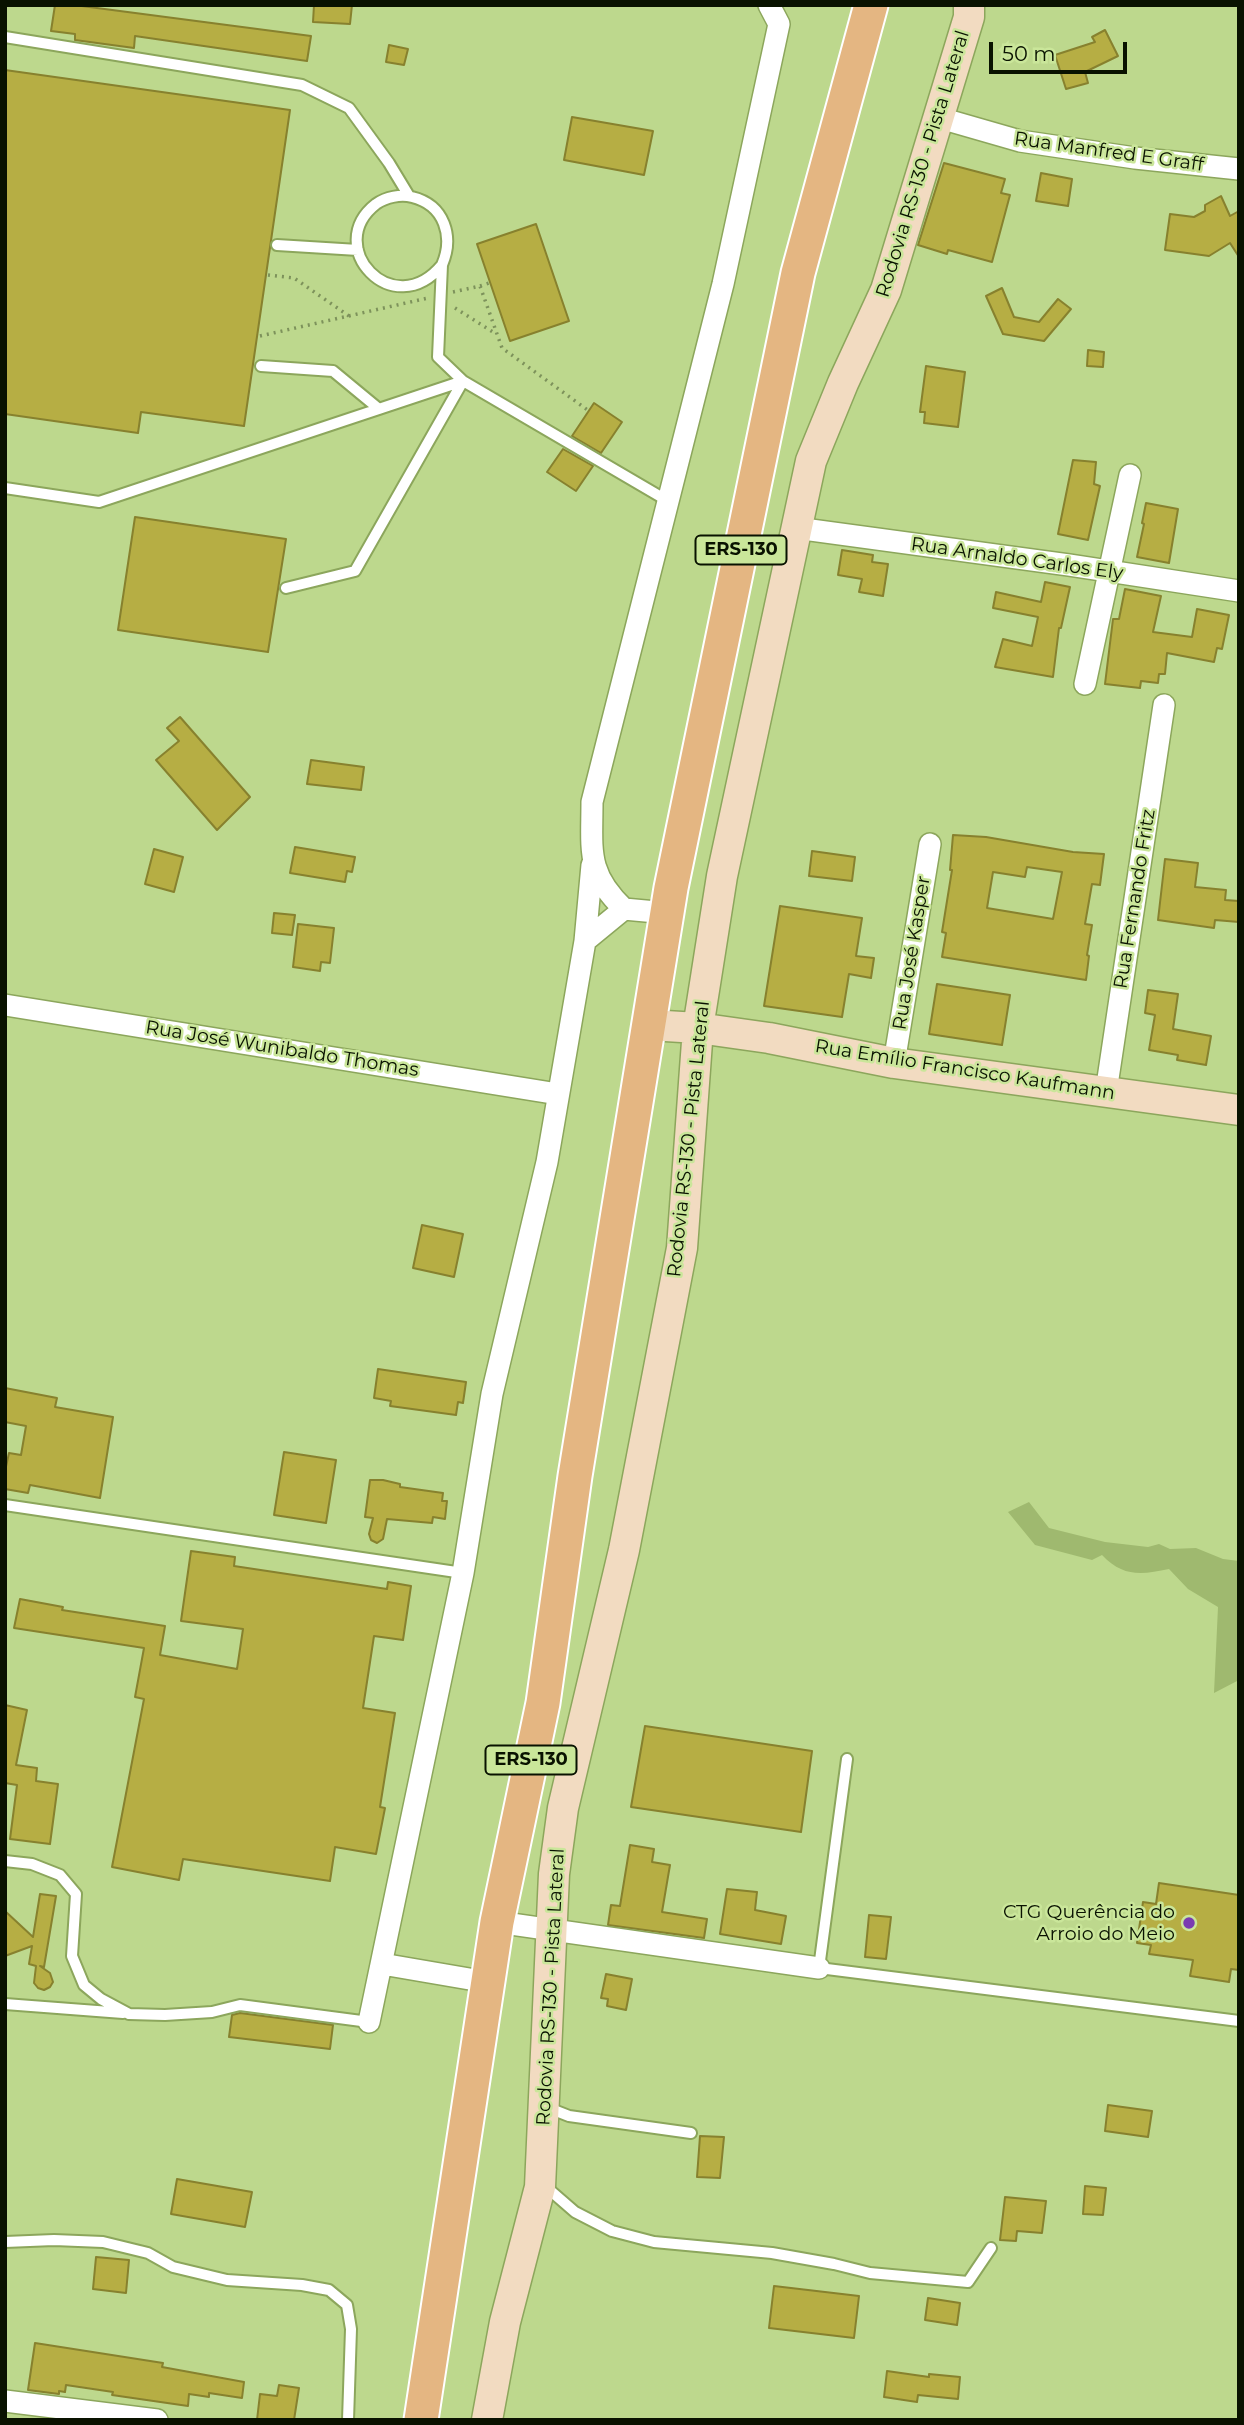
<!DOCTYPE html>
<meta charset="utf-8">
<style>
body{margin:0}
#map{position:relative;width:1244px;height:2425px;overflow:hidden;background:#bdd88d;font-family:Montserrat,sans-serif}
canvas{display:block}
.frame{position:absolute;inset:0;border:7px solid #091200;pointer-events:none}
.scale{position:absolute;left:989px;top:42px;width:138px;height:32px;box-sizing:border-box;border:4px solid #091200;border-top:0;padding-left:9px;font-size:21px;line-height:24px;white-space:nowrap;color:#091200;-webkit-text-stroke:5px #cae69a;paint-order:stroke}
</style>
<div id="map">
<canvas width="1244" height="2425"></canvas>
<div class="frame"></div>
<div class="scale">50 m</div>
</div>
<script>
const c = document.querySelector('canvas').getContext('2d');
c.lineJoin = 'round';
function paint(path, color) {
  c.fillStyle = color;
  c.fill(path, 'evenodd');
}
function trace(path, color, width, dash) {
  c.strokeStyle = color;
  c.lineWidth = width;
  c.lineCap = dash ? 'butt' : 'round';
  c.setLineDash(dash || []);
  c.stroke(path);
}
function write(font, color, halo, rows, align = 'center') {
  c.font = font + ' Montserrat,sans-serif';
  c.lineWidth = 5;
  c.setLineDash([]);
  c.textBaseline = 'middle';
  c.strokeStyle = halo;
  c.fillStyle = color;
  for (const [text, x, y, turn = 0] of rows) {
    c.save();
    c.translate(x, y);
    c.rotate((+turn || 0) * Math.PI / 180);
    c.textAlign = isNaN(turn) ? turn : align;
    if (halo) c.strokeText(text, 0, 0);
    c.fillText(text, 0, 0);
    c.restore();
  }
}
const green = new Path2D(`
 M1029 1502 1049 1528 1105 1542 1148 1547 1159 1544 1170 1549 1196 1548 1223 1559 1239 1561V1680L1214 1693 1218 1607 1188 1589 1169 1569C1141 1575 1123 1577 1102 1555L1092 1560 1035 1545 1008 1512Z`);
const building = new Path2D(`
 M55 5H74L311 36 307 61 135 36 134 48 75 40V34L51 31Z
 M314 5H352L350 24 313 22Z
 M1105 30 1118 56 1085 72 1088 83 1066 89 1055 55 1095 42 1092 37Z
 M389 45 408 49 404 65 386 62Z
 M5 70 290 110 244 426 141 412 138 433 5 414Z
 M572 117 653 131 644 175 564 160Z
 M944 163 1005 179 1001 193 1010 195 992 262 948 250 947 254 918 245Z
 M1041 173 1072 179 1068 206 1036 201Z
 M1221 196 1230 216 1239 211V257L1230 243 1209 256 1165 250 1170 214 1194 217 1205 211V205Z
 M536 224 569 321 510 341 477 244Z
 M1002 288 1014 317 1039 322 1058 299 1071 309 1044 341 1003 334 986 296Z
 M1088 350 1104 352 1103 367 1087 366Z
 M926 366 965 372 958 427 924 423 925 412H920Z
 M594 403 622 422 601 453 572 436Z
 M563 449 593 466 576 491 547 472Z
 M1073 460 1096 462 1094 484 1100 486 1088 540 1058 534Z
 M1146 503 1178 509 1169 563 1137 557 1144 524 1142 523Z
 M135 517 286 539 268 652 118 630Z
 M842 550 873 555 872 562 888 564 883 596 859 592 862 579 838 575Z
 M1045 582 1070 587 1061 628H1059L1053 677 995 667 1003 639 1032 646 1038 617 993 608 996 592 1041 602Z
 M1125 589 1161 596 1153 632 1192 637 1197 609 1229 615 1222 649 1217 648 1214 662 1167 653 1165 674H1159L1158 683 1141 681 1140 688 1105 684 1113 619H1119Z
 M180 717 250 797 217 830 156 760 179 741 167 728Z
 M311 760 364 767 361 790 307 784Z
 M953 835 986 837 1073 852 1104 854 1100 885 1092 884 1085 924 1092 925 1087 955 1089 956 1086 980 942 957 946 933 942 932 952 870H950ZM1027 867 1062 872 1053 919 987 908 993 872 1025 877Z
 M295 847 355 857 352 872 347 871 345 882 290 873Z
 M154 849 183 857 174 892 145 884Z
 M812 851 855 857 852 881 809 876Z
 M1165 859 1198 863 1195 887 1226 890 1225 900 1239 901V922L1215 920 1214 928 1158 920Z
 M780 906 862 918 856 956 874 958 871 978 849 974 842 1017 764 1006Z
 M274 913 295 915 292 935 272 933Z
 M298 924 334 928 330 963 321 962 320 971 293 967Z
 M937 984 1010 995 1002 1045 929 1034Z
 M1148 990 1178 994 1173 1029 1211 1036 1206 1065 1177 1060 1178 1055 1149 1050 1155 1015 1145 1013Z
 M422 1225 463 1234 454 1277 413 1268Z
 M378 1369 466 1382 463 1403 458 1402 456 1415 390 1406 391 1401 374 1398Z
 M5 1388 57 1398 55 1407 113 1417 100 1498 30 1485 28 1493 5 1489V1471L9 1453 21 1455 26 1426 5 1422Z
 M284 1452 336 1460 326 1523 274 1515Z
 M370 1480H383L400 1484V1487L443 1493 442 1501H447L445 1519 433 1517 432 1523 387 1519 383 1539 377 1543 371 1540 369 1534 373 1518 365 1517Z
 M191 1551 235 1557 234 1566 387 1589 388 1582 411 1586 403 1640 374 1636 363 1708 395 1713 380 1807 385 1808 376 1854 335 1847 330 1881 183 1859 179 1880 112 1867 144 1699 135 1697 144 1648 14 1628 20 1599 63 1607 62 1610 165 1626 160 1655 237 1669 243 1629 181 1621Z
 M5 1705 27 1710 16 1765 37 1768 36 1781 58 1784 50 1844 10 1839 17 1785 5 1783Z
 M645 1726 812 1751 801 1832 631 1807Z
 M630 1845 654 1849 652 1862 670 1865 662 1912 707 1919 704 1938 608 1925 611 1905 620 1906Z
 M1159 1883 1239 1895V1970L1231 1969 1229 1982 1190 1976 1193 1960 1149 1954 1151 1945 1137 1943 1143 1902 1156 1904Z
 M727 1889 757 1892 755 1910 786 1916 781 1944 720 1934Z
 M40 1894 56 1896 44 1967 40 1966 50 1973 53 1982 50 1987 44 1990 38 1988 34 1983 36 1966 29 1964 32 1946 5 1956V1911L33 1937Z
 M869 1915 891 1917 886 1959 865 1957Z
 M606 1974 632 1979 626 2010 607 2006 608 1999 601 1998Z
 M240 2013 333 2025 330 2049 229 2037 232 2015Z
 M1108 2105 1152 2111 1148 2137 1105 2131Z
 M700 2136 724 2137 720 2178 697 2177Z
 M177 2179 252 2192 245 2227 171 2214Z
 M1085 2186 1106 2188 1103 2215 1083 2214Z
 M1005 2197 1046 2201 1042 2233 1017 2231 1016 2241 1000 2240Z
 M96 2257 129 2260 126 2293 93 2289Z
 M774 2286 859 2296 854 2338 769 2328Z
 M928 2298 960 2303 957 2325 925 2320Z
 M35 2343 163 2363 162 2367 244 2382 242 2398 209 2393V2397L189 2394 188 2406 112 2395 113 2392 66 2385 65 2392 59 2391V2394L28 2390Z
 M887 2371 929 2377V2374L960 2377 958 2399 918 2395 917 2402 884 2397Z
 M279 2385 299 2388 294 2420H257L260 2394 277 2396Z`);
const path = new Path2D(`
 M268 275 294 278 349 316
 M480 286 489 283
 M453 292 480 286 502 348 589 411
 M455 308 496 334
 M260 336 428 298`);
const lane = new Path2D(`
 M5 37 302 85 349 108 389 163 409 196
 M277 245 358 250
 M442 265C393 324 322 246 376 204 386 197 401 194 412 197 445 205 454 237 442 265L438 357 463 381 668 501
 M261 366 333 371 379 409
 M5 488 99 502 463 381
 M286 588 355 571 463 381
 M5 1505 463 1573
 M847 1759 819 1968 1239 2021
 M5 1861 32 1864 60 1875 76 1894 72 1956 84 1985 101 1999 129 2014 165 2015 212 2012 240 2005 369 2022
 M5 2004 123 2013
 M546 2107 569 2116 691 2133
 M545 2186 575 2212 612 2231 654 2242 772 2253 834 2264 870 2273 968 2282 991 2248
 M5 2242 54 2240 103 2242 148 2253 173 2267 227 2280 302 2285 329 2290 347 2305 351 2329 348 2420`);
const street = new Path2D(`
 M940 118 1020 141 1135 158 1239 169
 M796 528 1069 565 1239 591
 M1085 684 1130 475
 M624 909C586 873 592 850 592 802L723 284 779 24 769 5
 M585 941 592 865
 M5 1005 558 1094
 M894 1063 930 844
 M1106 1092 1164 705
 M497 1922 819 1968
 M382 1964 487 1982
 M369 2022 463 1573 492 1394 547 1162 585 941 624 909 667 913
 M5 2401 157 2420`);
const secondary = new Path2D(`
 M649 1025 698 1028 769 1038 894 1063 1239 1110
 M487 2420 505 2322 540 2187 554 1874 563 1808 624 1550 682 1248 698 1028 722 876 811 461 843 383 886 290 969 17V5`);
const primary = new Path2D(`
 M421 2420 497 1922 543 1703 575 1476 671 888 798 273 871 5`);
const markers = [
 [1189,1923,7,"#7a3cb1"]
];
const shields = [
 [741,550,91],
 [531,1760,91]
];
const shieldNames = [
 ["ERS-130",741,550],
 ["ERS-130",531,1760]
];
const streetNames = [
 ["Rua Manfred E Graff",1109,152,8],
 ["Rodovia RS-130 - Pista Lateral",923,164,-73],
 ["Rua Arnaldo Carlos Ely",1017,559,8],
 ["Rua Fernando Fritz",1135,899,-81],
 ["Rua José Kasper",912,953,-81],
 ["Rua José Wunibaldo Thomas",282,1049,9],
 ["Rua Emílio Francisco Kaufmann",965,1070,9],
 ["Rodovia RS-130 - Pista Lateral",689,1139,-84],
 ["Rodovia RS-130 - Pista Lateral",551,1987,-87]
];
const poiNames = [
 ["CTG Querência do",1175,1912],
 ["Arroio do Meio",1175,1934]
];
paint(green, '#9fb96f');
paint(building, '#b6ae44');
trace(building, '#87812e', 2);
trace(lane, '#8ca65c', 14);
trace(street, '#8ca65c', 24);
trace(secondary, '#8ca65c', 33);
trace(primary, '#fff', 37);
trace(path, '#7d925b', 3.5, [2, 5]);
trace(lane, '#fff', 10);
trace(street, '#fff', 21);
trace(secondary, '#f2dbc1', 30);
trace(primary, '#e4b682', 33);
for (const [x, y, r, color] of markers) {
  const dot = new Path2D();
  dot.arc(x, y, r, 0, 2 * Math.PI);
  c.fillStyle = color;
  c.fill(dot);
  trace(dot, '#cae69a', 2.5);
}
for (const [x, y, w] of shields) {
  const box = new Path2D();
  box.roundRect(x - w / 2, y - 14.5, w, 29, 5);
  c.fillStyle = '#cae69a';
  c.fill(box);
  trace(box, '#091200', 2);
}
write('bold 18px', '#091200', null, shieldNames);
write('19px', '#091200', '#cae69a', streetNames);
write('19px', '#091200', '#cae69a', poiNames, 'right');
</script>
